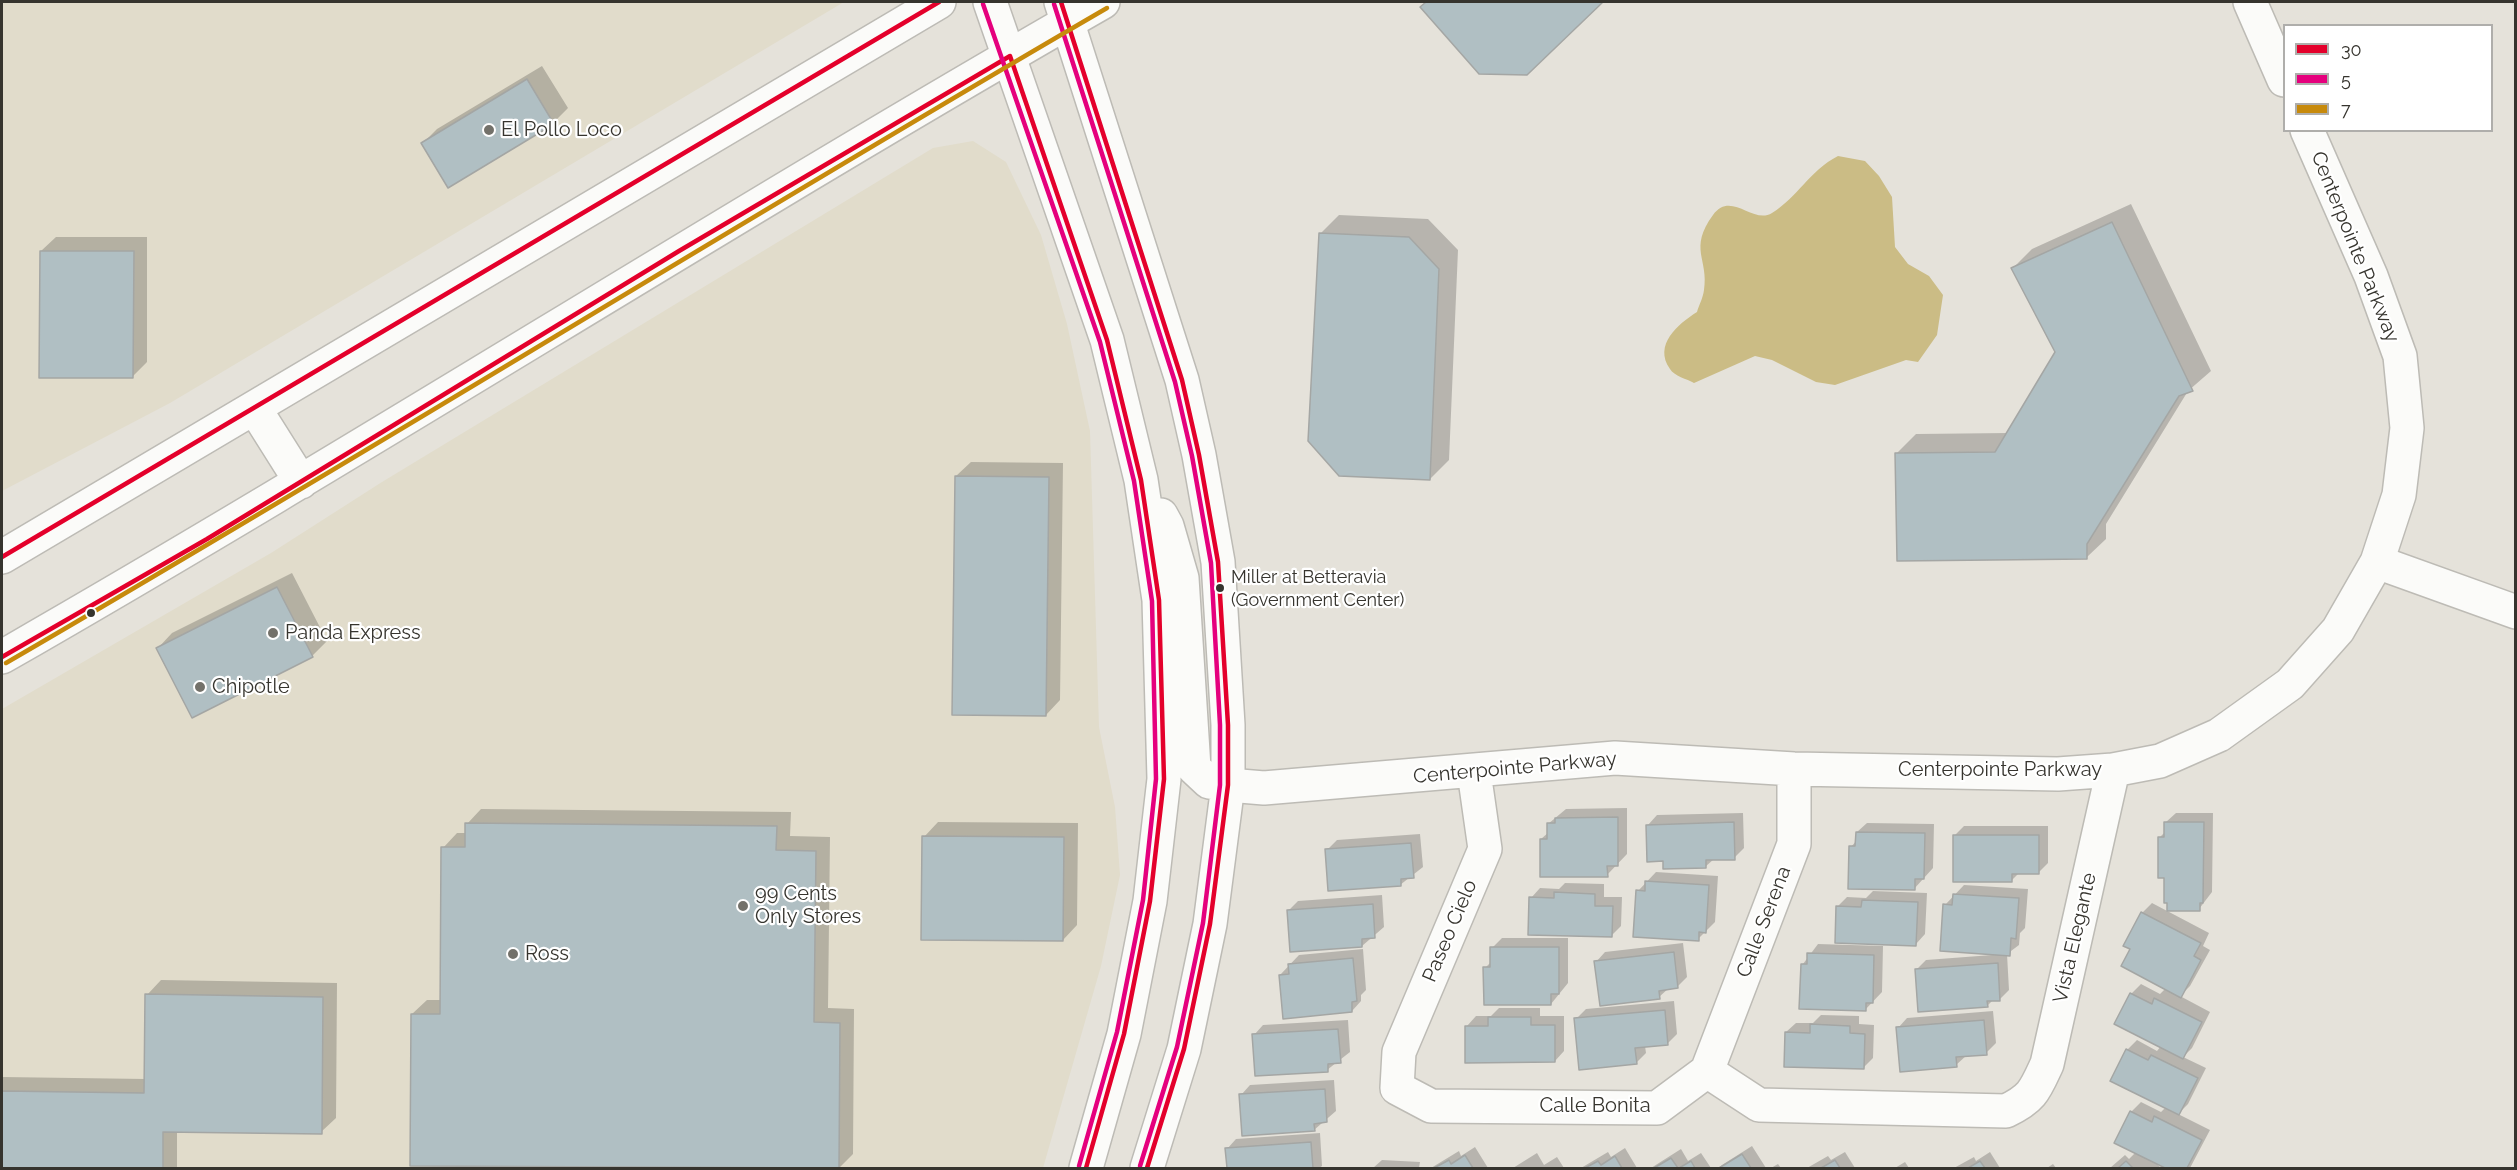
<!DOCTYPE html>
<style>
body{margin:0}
#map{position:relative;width:2517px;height:1170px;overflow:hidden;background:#e5e2da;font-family:Raleway,sans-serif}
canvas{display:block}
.frame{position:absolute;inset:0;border:3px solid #36342e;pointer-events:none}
.legend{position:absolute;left:2283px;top:24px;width:210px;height:108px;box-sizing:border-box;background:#fff;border:2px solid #afaeab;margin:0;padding:8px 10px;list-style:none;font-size:18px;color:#36342e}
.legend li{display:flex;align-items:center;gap:12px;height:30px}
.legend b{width:30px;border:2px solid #afaeab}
</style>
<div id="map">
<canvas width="2517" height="1170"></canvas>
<div class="frame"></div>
<ul class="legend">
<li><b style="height:8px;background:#e4002b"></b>30</li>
<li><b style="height:8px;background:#e5007d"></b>5</li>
<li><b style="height:8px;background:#c78a0c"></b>7</li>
</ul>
</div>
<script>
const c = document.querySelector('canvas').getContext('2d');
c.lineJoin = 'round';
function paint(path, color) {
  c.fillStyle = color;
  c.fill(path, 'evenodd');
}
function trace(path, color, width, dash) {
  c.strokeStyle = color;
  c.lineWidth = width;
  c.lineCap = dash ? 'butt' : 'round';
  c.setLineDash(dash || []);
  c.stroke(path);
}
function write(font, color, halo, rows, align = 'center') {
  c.font = font + ' Raleway,sans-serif';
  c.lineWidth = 4.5;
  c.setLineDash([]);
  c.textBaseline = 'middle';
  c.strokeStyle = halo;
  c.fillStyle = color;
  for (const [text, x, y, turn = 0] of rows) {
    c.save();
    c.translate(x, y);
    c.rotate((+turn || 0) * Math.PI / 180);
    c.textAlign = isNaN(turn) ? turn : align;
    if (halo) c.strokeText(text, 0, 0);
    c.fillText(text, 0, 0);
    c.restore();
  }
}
const built = new Path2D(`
 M2 2H844L170 403 2 491Z
 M973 141 1006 162 1041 235 1067 324 1090 431 1099 727 1115 807 1120 875 1101 966 1043 1168H2V709L271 553 382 482 933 148Z`);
const water = new Path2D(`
 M1838 156 1865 161 1879 176 1892 197 1895 247 1908 264 1929 276 1943 295 1937 335 1918 362 1906 360 1835 385 1816 382 1772 360 1755 356 1694 383C1687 379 1674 376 1670 369 1653 345 1678 324 1697 312 1699 305 1703 298 1704 290 1709 259 1688 249 1713 215 1731 190 1753 225 1772 213 1798 197 1809 171 1838 156Z`);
const shadow = new Path2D(`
 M1428 2H1601L1526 74 1422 7Z
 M542 66 568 108 553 123 448 186 423 143 437 129Z
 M2131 204 2211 371 2188 391 2106 524V539L2087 557 1897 453 1916 434 2008 433 2057 352 2013 268 2032 249Z
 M1339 215 1428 219 1458 250 1449 460 1430 479 1320 234Z
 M56 237H147V362L132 377 41 251Z
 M971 462 1063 463 1060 700 1046 715 956 476Z
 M292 573 327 641 312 656 158 648 172 633Z
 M1627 808V854L1607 875 1541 839 1549 832 1548 824 1566 809Z
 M481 809 791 812 790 836 830 837 828 1008 854 1009 853 1154 839 1168 412 1165V1014L427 1000H441L443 848 457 833H466L467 824Z
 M1743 813 1744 848 1734 858 1714 859 1705 867 1664 860 1648 825 1657 815Z
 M2176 813H2213L2212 892 2199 909 2168 901 2159 838 2166 831V822Z
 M938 822 1078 823 1077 925 1063 940 924 837Z
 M1867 823 1934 824 1933 868 1914 889 1851 847 1857 840V832Z
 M1964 826H2048V863L2038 873H2019L2011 881 1954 836Z
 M1420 834 1423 867 1400 885 1327 850 1337 840Z
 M1656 872 1718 876 1715 922 1698 939 1638 891Z
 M1565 883 1604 884V897H1622L1621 926 1611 936 1531 898 1540 888 1559 889Z
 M1964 885 2028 889 2025 928 2020 933 2019 945 2007 954 2009 990 2000 999 1993 1000 1987 1006 1916 970 1926 960 1992 955 1945 905Z
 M1873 891 1927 893 1925 934 1916 944 1837 907 1847 897 1866 898Z
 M1382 895 1384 927 1362 946 1288 911 1298 901Z
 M2152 903 2209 933 2203 946 2210 950 2190 986 2180 996 2210 1012 2192 1048 2183 1057 2206 1068 2188 1104 2178 1114 2210 1130 2190 1168H2169L2155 1162 2161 1168H2110L2125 1155 2129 1159 2136 1152 2131 1112 2141 1102 2161 1112 2166 1107 2127 1050 2137 1040 2157 1051 2161 1046 2131 994 2141 984 2160 994 2166 988 2132 949 2142 913Z
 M1502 938H1568V983L1551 1004 1485 968 1492 961V948Z
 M1683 943 1687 977 1677 987 1669 988 1659 997 1596 962 1605 952Z
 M1818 944 1883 946 1882 992 1865 1010 1803 964Z
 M1363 949 1366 990 1361 995V1001L1352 1011 1280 975 1299 955Z
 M161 980 337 983 336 1118 321 1132 177 1131V1168H2V1077L146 1079 147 995Z
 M1674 1001 1677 1034 1668 1043 1645 1046 1646 1053 1636 1063 1576 1019 1586 1009Z
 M1499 1008H1540V1016H1564V1051L1555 1061 1467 1026 1476 1016H1491Z
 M1993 1011 1996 1043 1986 1053 1967 1055 1956 1065 1898 1028 1907 1018Z
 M1821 1015 1859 1016V1024L1874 1025 1873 1058 1863 1068 1786 1032 1796 1023H1813Z
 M1348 1020 1350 1052 1327 1070 1254 1035 1263 1025Z
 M1334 1080 1336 1111 1314 1130 1241 1095 1250 1085Z
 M1320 1133 1322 1166 1319 1168H1228L1227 1149 1236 1139Z
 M1752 1146 1766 1168H1718L1722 1165Z
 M1475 1147 1488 1168H1431L1459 1151 1461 1156Z
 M1625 1148 1637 1168H1581L1608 1152 1611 1157Z
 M1681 1149 1688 1161 1701 1153 1711 1168H1651Z
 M1845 1152 1855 1168H1807L1828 1156 1831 1160Z
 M1990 1152 2000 1168H1954L1974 1157 1976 1161Z
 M1537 1153 1544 1165 1557 1157 1564 1168H1513Z
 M1382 1160 1420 1162 1419 1168H1373Z
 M1905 1162 1909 1168H1895Z
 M1778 1164 1781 1168H1771Z
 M2053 1164 2056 1168H2047Z`);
const building = new Path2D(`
 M1426 2H1603L1527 75 1479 74 1420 7Z
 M527 79 554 124 448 188 421 143Z
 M2112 222 2193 391 2179 396 2087 544V559L1897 561 1895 453 1995 452 2055 352 2011 268Z
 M1319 233 1409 237 1439 269 1430 480 1339 476 1308 441Z
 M40 251H134L133 378H39Z
 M955 476 1049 477 1046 716 952 715Z
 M277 587 313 657 192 718 156 648Z
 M1618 817V866H1607L1608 877H1540V839H1547V823H1555V818Z
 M1734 822 1735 860H1706V868L1663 869V861L1647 862 1646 825Z
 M2164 822H2204L2203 903H2200V911H2167V903H2164V878H2158V837H2164Z
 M465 823 777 826 776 850 816 851 814 1022 840 1023 839 1168 410 1166 411 1014H440L441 847H465Z
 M1856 832 1925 833 1924 879H1915V890L1848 889 1849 846H1855Z
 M1953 835H2039V874H2012V882H1953Z
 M922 836 1064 837 1063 941 921 940Z
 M1411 843 1414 878 1401 879V886L1328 891 1325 849Z
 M1645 881 1709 885 1706 933 1699 932V941L1633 937 1636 890 1645 891Z
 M1554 892 1595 894V906H1613L1612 937 1528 935 1529 897 1554 898Z
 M1953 894 2019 898 2016 939 2011 938 2010 956 1940 951 1943 904 1952 905Z
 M1862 900 1918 902 1916 946 1835 943 1836 906 1861 907Z
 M1373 904 1375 938 1362 939V947L1290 952 1287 910Z
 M2141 912 2201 943 2194 956 2201 960 2181 998 2121 966 2130 949 2123 946Z
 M1490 947H1559V994H1551V1005H1484L1483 967H1490Z
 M1674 952 1678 988 1659 991 1660 999 1600 1006 1594 961Z
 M1807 953 1874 955 1873 1003H1866V1011L1799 1009 1801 964H1807Z
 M1353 958 1357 1001 1352 1002V1012L1283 1019 1279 975 1289 974 1288 964Z
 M1998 963 2000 1001H1987L1988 1007 1918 1012 1915 969Z
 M2130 993 2152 1004 2154 998 2202 1022 2183 1059 2114 1024Z
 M145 994 323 997 322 1134 163 1132V1168H2V1091L144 1093Z
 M1665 1010 1668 1045 1635 1048 1637 1064 1579 1070 1574 1018Z
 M1488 1017H1531V1025H1555V1062L1465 1063V1026H1488Z
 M1984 1020 1987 1055 1956 1057 1957 1067 1900 1072 1896 1027Z
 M1810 1024 1850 1026V1033L1865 1034 1864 1069 1784 1067 1785 1032 1810 1033Z
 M1338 1029 1341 1063 1328 1064V1072L1255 1076 1252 1034Z
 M2126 1049 2148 1060 2151 1055 2198 1078 2179 1115 2110 1081Z
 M1325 1089 1327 1122 1314 1124 1315 1131 1242 1136 1239 1094Z
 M2130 1111 2152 1122 2154 1116 2202 1140 2187 1168H2165L2114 1143Z
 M1311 1142 1313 1168H1227L1225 1148Z
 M1742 1154 1751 1168H1719Z
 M1465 1155 1473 1168H1434L1449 1160 1451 1164Z
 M1615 1156 1622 1168H1585L1598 1161 1601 1165Z
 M1671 1158 1678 1168H1654Z
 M1835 1160 1840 1168H1821Z
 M1691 1161 1695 1168H1679Z
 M1980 1161 1985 1168H1968Z
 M2126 1161 2133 1168H2118Z`);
const minor = new Path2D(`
 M2250 2 2284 80
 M2377 562 2516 612
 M1474 772 1485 849 1399 1052 1397 1088 1431 1106 1657 1108 1707 1071 1759 1105 2006 1111C2033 1098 2035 1090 2047 1064L2113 770
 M1228 785 1264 788 1615 758 1794 769 2058 774 2113 770 2160 761 2219 735 2290 684 2338 630 2377 562 2399 495 2407 428 2400 356 2371 276 2307 130
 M1707 1071 1794 844V769`);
const tertiary = new Path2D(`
 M990 2 1107 340 1141 480 1159 600 1164 779 1150 901 1124 1034 1086 1168
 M1061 2 1182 380 1199 455 1218 562 1228 725V785L1210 924 1184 1049 1147 1168
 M1161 515 1167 526 1182 578 1194 768 1209 782 1228 785`);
const trunk = new Path2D(`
 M255 409 301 482
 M2 557 939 2
 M2 657C372 445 732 214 1103 2`);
const bus1 = new Path2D(`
 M1061 2 1182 380 1199 455 1218 562 1228 725V785L1210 924 1184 1049 1147 1168
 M2 557 939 2
 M2 657 207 539 679 251 1010 56 1107 340 1141 480 1159 600 1164 779 1150 901 1124 1034 1086 1168`);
const bus2 = new Path2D(`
 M983 4 1100 342 1134 481 1152 601 1156 779 1143 900 1117 1032 1079 1166
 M1054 4 1175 382 1192 456 1211 563 1220 725V785L1203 923 1177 1047 1140 1166`);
const bus3 = new Path2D(`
 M6 663C375 449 737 223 1107 8`);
const markers = [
 [489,130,6,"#73716a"],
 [1220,588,5,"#36342e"],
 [91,613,5,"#36342e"],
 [273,633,6,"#73716a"],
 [200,687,6,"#73716a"],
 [743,906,6,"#73716a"],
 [513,954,6,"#73716a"]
];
const busNames = [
 ["Miller at Betteravia",1231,578],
 ["(Government Center)",1231,601]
];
const poiNames = [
 ["El Pollo Loco",501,130],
 ["Panda Express",285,633],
 ["Chipotle",212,687],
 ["99 Cents",755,894],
 ["Only Stores",755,917],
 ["Ross",525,954]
];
const streetNames = [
 ["Centerpointe Parkway",2355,247,68],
 ["Centerpointe Parkway",1515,768,-5],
 ["Centerpointe Parkway",2000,770],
 ["Calle Serena",1764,922,-69],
 ["Paseo Cielo",1450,931,-67],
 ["Vista Elegante",2075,938,-77],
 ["Calle Bonita",1595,1106]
];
paint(built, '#e1dccb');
paint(water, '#cbbc85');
paint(shadow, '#0003');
paint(building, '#b0bfc3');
trace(building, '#a4a6a4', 1.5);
trace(minor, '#bdbbb5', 36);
trace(tertiary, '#bdbbb5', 36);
trace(trunk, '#bdbbb5', 36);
trace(minor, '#fbfbf9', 33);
trace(tertiary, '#fbfbf9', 33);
trace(trunk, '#fbfbf9', 33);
trace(bus1, '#e4002b', 4.5);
trace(bus2, '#e5007d', 4.5);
trace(bus3, '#c78a0c', 4.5);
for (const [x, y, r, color] of markers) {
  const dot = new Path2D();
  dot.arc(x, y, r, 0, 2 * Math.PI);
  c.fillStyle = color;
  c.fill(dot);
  trace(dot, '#fff', 2);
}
write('18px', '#36342e', '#fff', busNames, 'left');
write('20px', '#36342e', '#fff', poiNames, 'left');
write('20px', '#36342e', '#fff', streetNames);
</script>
